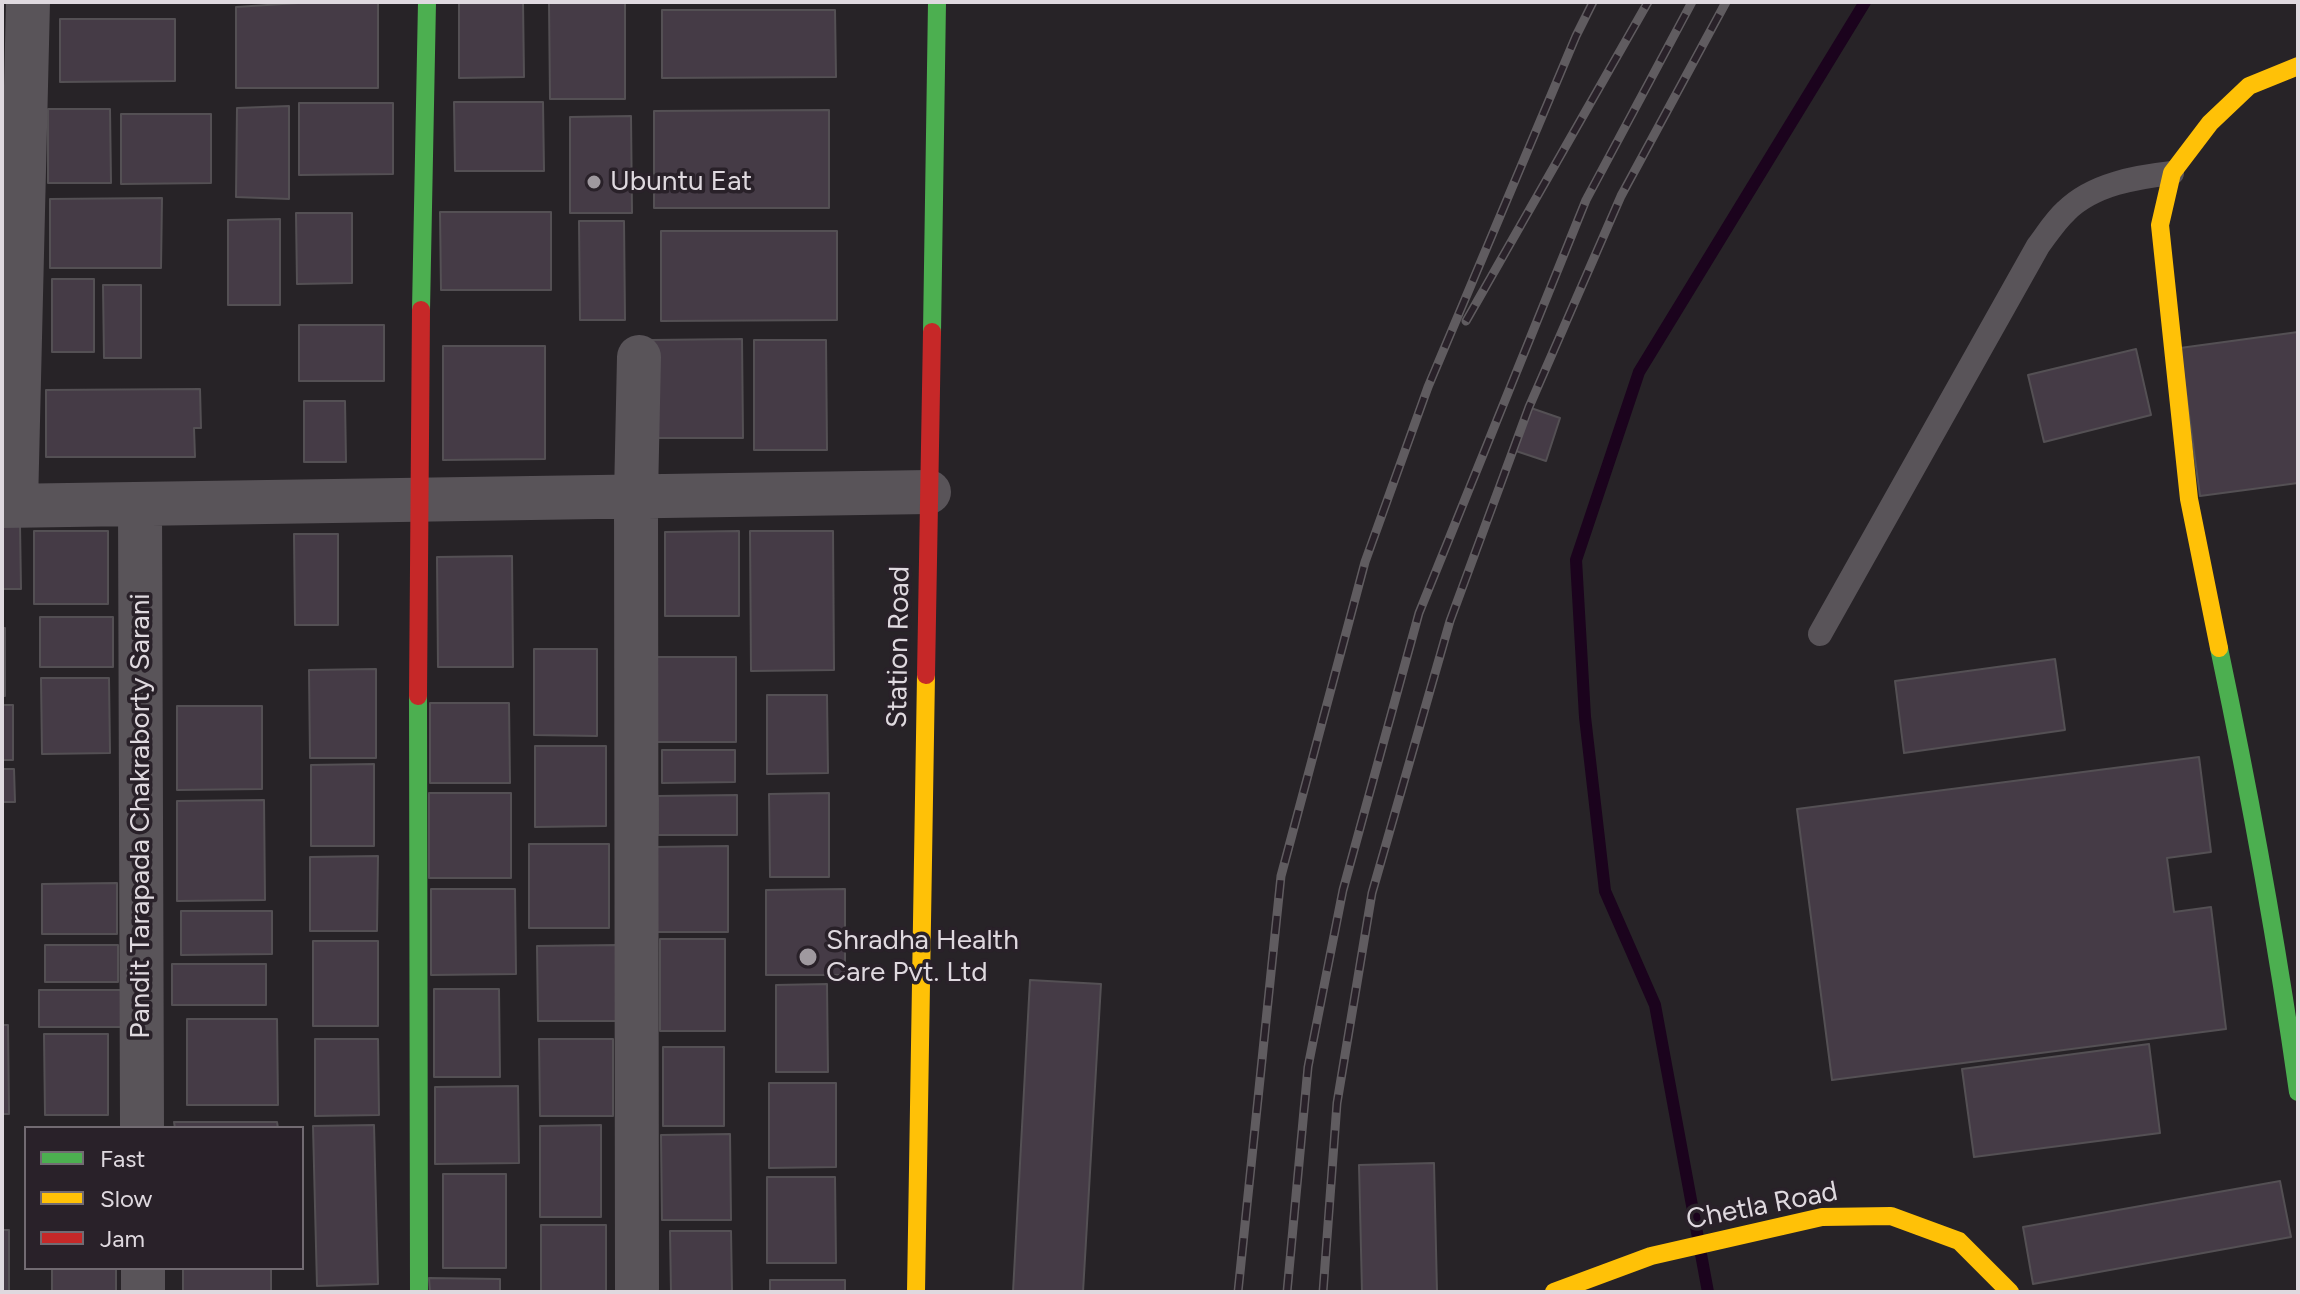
<!DOCTYPE html>
<style>
body{margin:0}
#map{position:relative;width:2300px;height:1294px;overflow:hidden;background:#272327;font-family:Figtree,sans-serif}
canvas{display:block}
.frame{position:absolute;inset:0;border:4px solid #dfd9df;pointer-events:none}
.legend{position:absolute;left:24px;top:1126px;width:280px;height:144px;box-sizing:border-box;background:#292129;border:2px solid #726b72;margin:0;padding:10px 14px;list-style:none;font-size:24px;color:#dfd9df}
.legend li{display:flex;align-items:center;gap:16px;height:40px}
.legend b{width:40px;border:2px solid #726b72}
</style>
<div id="map">
<canvas width="2300" height="1294"></canvas>
<div class="frame"></div>
<ul class="legend">
<li><b style="height:10px;background:#4caf50"></b>Fast</li>
<li><b style="height:10px;background:#ffc107"></b>Slow</li>
<li><b style="height:10px;background:#c62828"></b>Jam</li>
</ul>
</div>
<script>
const c = document.querySelector('canvas').getContext('2d');
c.lineJoin = 'round';
function trace(path, color, width, dash) {
  c.strokeStyle = color;
  c.lineWidth = width;
  c.lineCap = dash ? 'butt' : 'round';
  c.setLineDash(dash || []);
  c.stroke(path);
}
function paint(path, color) {
  c.fillStyle = color;
  c.fill(path, 'evenodd');
}
function write(font, color, halo, rows, align = 'center') {
  c.font = font + ' Figtree,sans-serif';
  c.lineWidth = 7;
  c.setLineDash([]);
  c.textBaseline = 'middle';
  c.strokeStyle = halo;
  c.fillStyle = color;
  for (const [text, x, y, turn = 0] of rows) {
    c.save();
    c.translate(x, y);
    c.rotate((+turn || 0) * Math.PI / 180);
    c.textAlign = isNaN(turn) ? turn : align;
    if (halo) c.strokeText(text, 0, 0);
    c.fillText(text, 0, 0);
    c.restore();
  }
}
const stream = new Path2D(`
 M1708 1292 1655 1005 1605 891 1585 717 1576 560 1639 372 1865 2`);
const building = new Path2D(`
 M314 2H378V88H236V7Z
 M459 2H523L524 77 459 78Z
 M549 2H625V99H550Z
 M662 10H835L836 77 662 78Z
 M60 19H175V81L60 82Z
 M454 102H543L544 171H455Z
 M299 103H393V174L299 175Z
 M289 106V199L236 197 237 108Z
 M48 109H110L111 183H48Z
 M829 110V208H654V111Z
 M121 114H211V183L121 184Z
 M631 116 632 213H570V117Z
 M162 198 161 268H50V199Z
 M440 212H551V290H441Z
 M296 213H352V283L297 284Z
 M280 219V305H228V220Z
 M579 221H624L625 320H580Z
 M661 231H837V320L661 321Z
 M52 279H94V352H52Z
 M103 285H141V358H104Z
 M299 325H384V381H299Z
 M2298 332V483L2200 496 2180 348Z
 M742 339 743 438H652L651 340Z
 M754 340H826L827 450H754Z
 M443 346H545V459L443 460Z
 M2136 349 2151 415 2044 442 2028 375Z
 M200 389 201 428H194L195 457H46V390Z
 M304 401H345L346 462H304Z
 M1528 407 1560 418 1546 461 1513 450Z
 M2 525H20L21 589H2Z
 M34 531H108V604H34Z
 M739 531V616H665V532Z
 M750 531H833L834 670 751 671Z
 M294 534H338V625H295Z
 M512 556 513 667H438L437 557Z
 M40 617H113V667H40Z
 M2 628H5V696H2Z
 M534 649H597V736L534 735Z
 M655 657H736V742H655Z
 M2055 659 2065 730 1904 753 1895 681Z
 M376 669V758H310L309 670Z
 M41 678H109L110 753 42 754Z
 M767 695H827L828 773 767 774Z
 M430 703H509L510 783H430Z
 M2 705H13V760H2Z
 M177 706H262V789L177 790Z
 M535 746H606V826L535 827Z
 M662 750H735V782L662 783Z
 M2199 757 2211 852 2167 858 2174 912 2211 907 2226 1029 1832 1080 1797 809Z
 M374 764V846H311V765Z
 M2 769H14L15 802H2Z
 M429 793H511V878H429Z
 M829 793V877H770L769 794Z
 M737 795V835H658V796Z
 M264 800 265 900 177 901V801Z
 M529 844H609V928H529Z
 M728 846V932H654V847Z
 M378 856 377 931H310V857Z
 M117 883V934H42V884Z
 M431 889H515L516 974 431 975Z
 M845 889V975H766V890Z
 M181 911H272V954L181 955Z
 M660 939H725V1031H660Z
 M313 941H378V1026H313Z
 M45 945H118V982H45Z
 M617 945V1021H538L537 946Z
 M172 964H266V1005H172Z
 M1030 980 1101 984 1083 1292H1013Z
 M827 984 828 1072H776V985Z
 M434 989H499L500 1077H434Z
 M39 990H122L123 1027H39Z
 M187 1019H277L278 1105H187Z
 M2 1025H8L9 1114H2Z
 M44 1034H108V1115H45Z
 M315 1039H378L379 1115 315 1116Z
 M539 1039H613V1116H540Z
 M2149 1044 2160 1133 1974 1157 1962 1069Z
 M663 1047H724V1126H663Z
 M769 1083H836V1167L769 1168Z
 M518 1086 519 1163 435 1164V1087Z
 M174 1122H277L278 1128H175Z
 M374 1125 378 1284 317 1286 313 1126Z
 M601 1125V1217H540V1126Z
 M730 1134 731 1220H662L661 1135Z
 M1434 1163 1437 1292H1362L1359 1165Z
 M443 1174H506V1268H443Z
 M767 1177H835L836 1263H767Z
 M2280 1181 2291 1237 2033 1284 2023 1227Z
 M541 1225H606V1292H541Z
 M2 1230H9V1292H2Z
 M670 1231H731L732 1292H671Z
 M52 1268H116V1292H52Z
 M183 1268H271V1292H183Z
 M429 1278 500 1279V1292H430Z
 M770 1280H845V1292H770Z`);
const lane = new Path2D(`
 M1820 634 2038 246C2047 234 2055 221 2066 211 2093 184 2137 177 2172 173`);
const street = new Path2D(`
 M140 504 142 1128
 M16 505 28 2
 M2 506 929 492
 M143 1268V1292
 M637 1292 636 496 639 357`);
const fast = new Path2D(`
 M421 310 427 2
 M932 332 937 2
 M2219 648C2250 795 2277 943 2298 1092
 M418 696 419 1292`);
const slow = new Path2D(`
 M2219 648 2189 499 2160 225 2172 173 2210 123 2249 86 2298 66
 M916 1292 926 675
 M1554 1292 1651 1256 1822 1217 1891 1216 1959 1241 2010 1292`);
const jam = new Path2D(`
 M926 675 932 332
 M418 696 421 310`);
const rail = new Path2D(`
 M1466 321 1648 2
 M1238 1292 1281 876 1365 562 1428 387 1576 36 1593 2
 M1287 1292 1308 1067 1343 890 1419 613 1586 200 1692 2
 M1323 1292 1337 1103 1372 893 1450 621 1529 407 1621 196 1726 2`);
const markers = [
 [594,182,8,"#9f999f"],
 [808,957,10,"#9f999f"]
];
const poiNames = [
 ["Ubuntu Eat",610,182],
 ["Shradha Health",826,941],
 ["Care Pvt. Ltd",826,973]
];
const streetNames = [
 ["Station Road",899,647,-89],
 ["Pandit Tarapada Chakraborty Sarani",141,816,-90],
 ["Chetla Road",1762,1206,-11]
];
trace(stream, '#1b031d', 12);
paint(building, '#453b46');
trace(building, '#545054', 2);
trace(lane, '#595459', 24);
trace(street, '#595459', 44);
trace(fast, '#4caf50', 18);
trace(slow, '#ffc107', 18);
trace(jam, '#c62828', 18);
trace(rail, '#605c60', 9);
trace(rail, '#292129', 6, [18]);
for (const [x, y, r, color] of markers) {
  const dot = new Path2D();
  dot.arc(x, y, r, 0, 2 * Math.PI);
  c.fillStyle = color;
  c.fill(dot);
  trace(dot, '#292129', 3);
}
write('28px', '#dfd9df', '#292129', poiNames, 'left');
write('28px', '#dfd9df', '#292129', streetNames);
</script>
